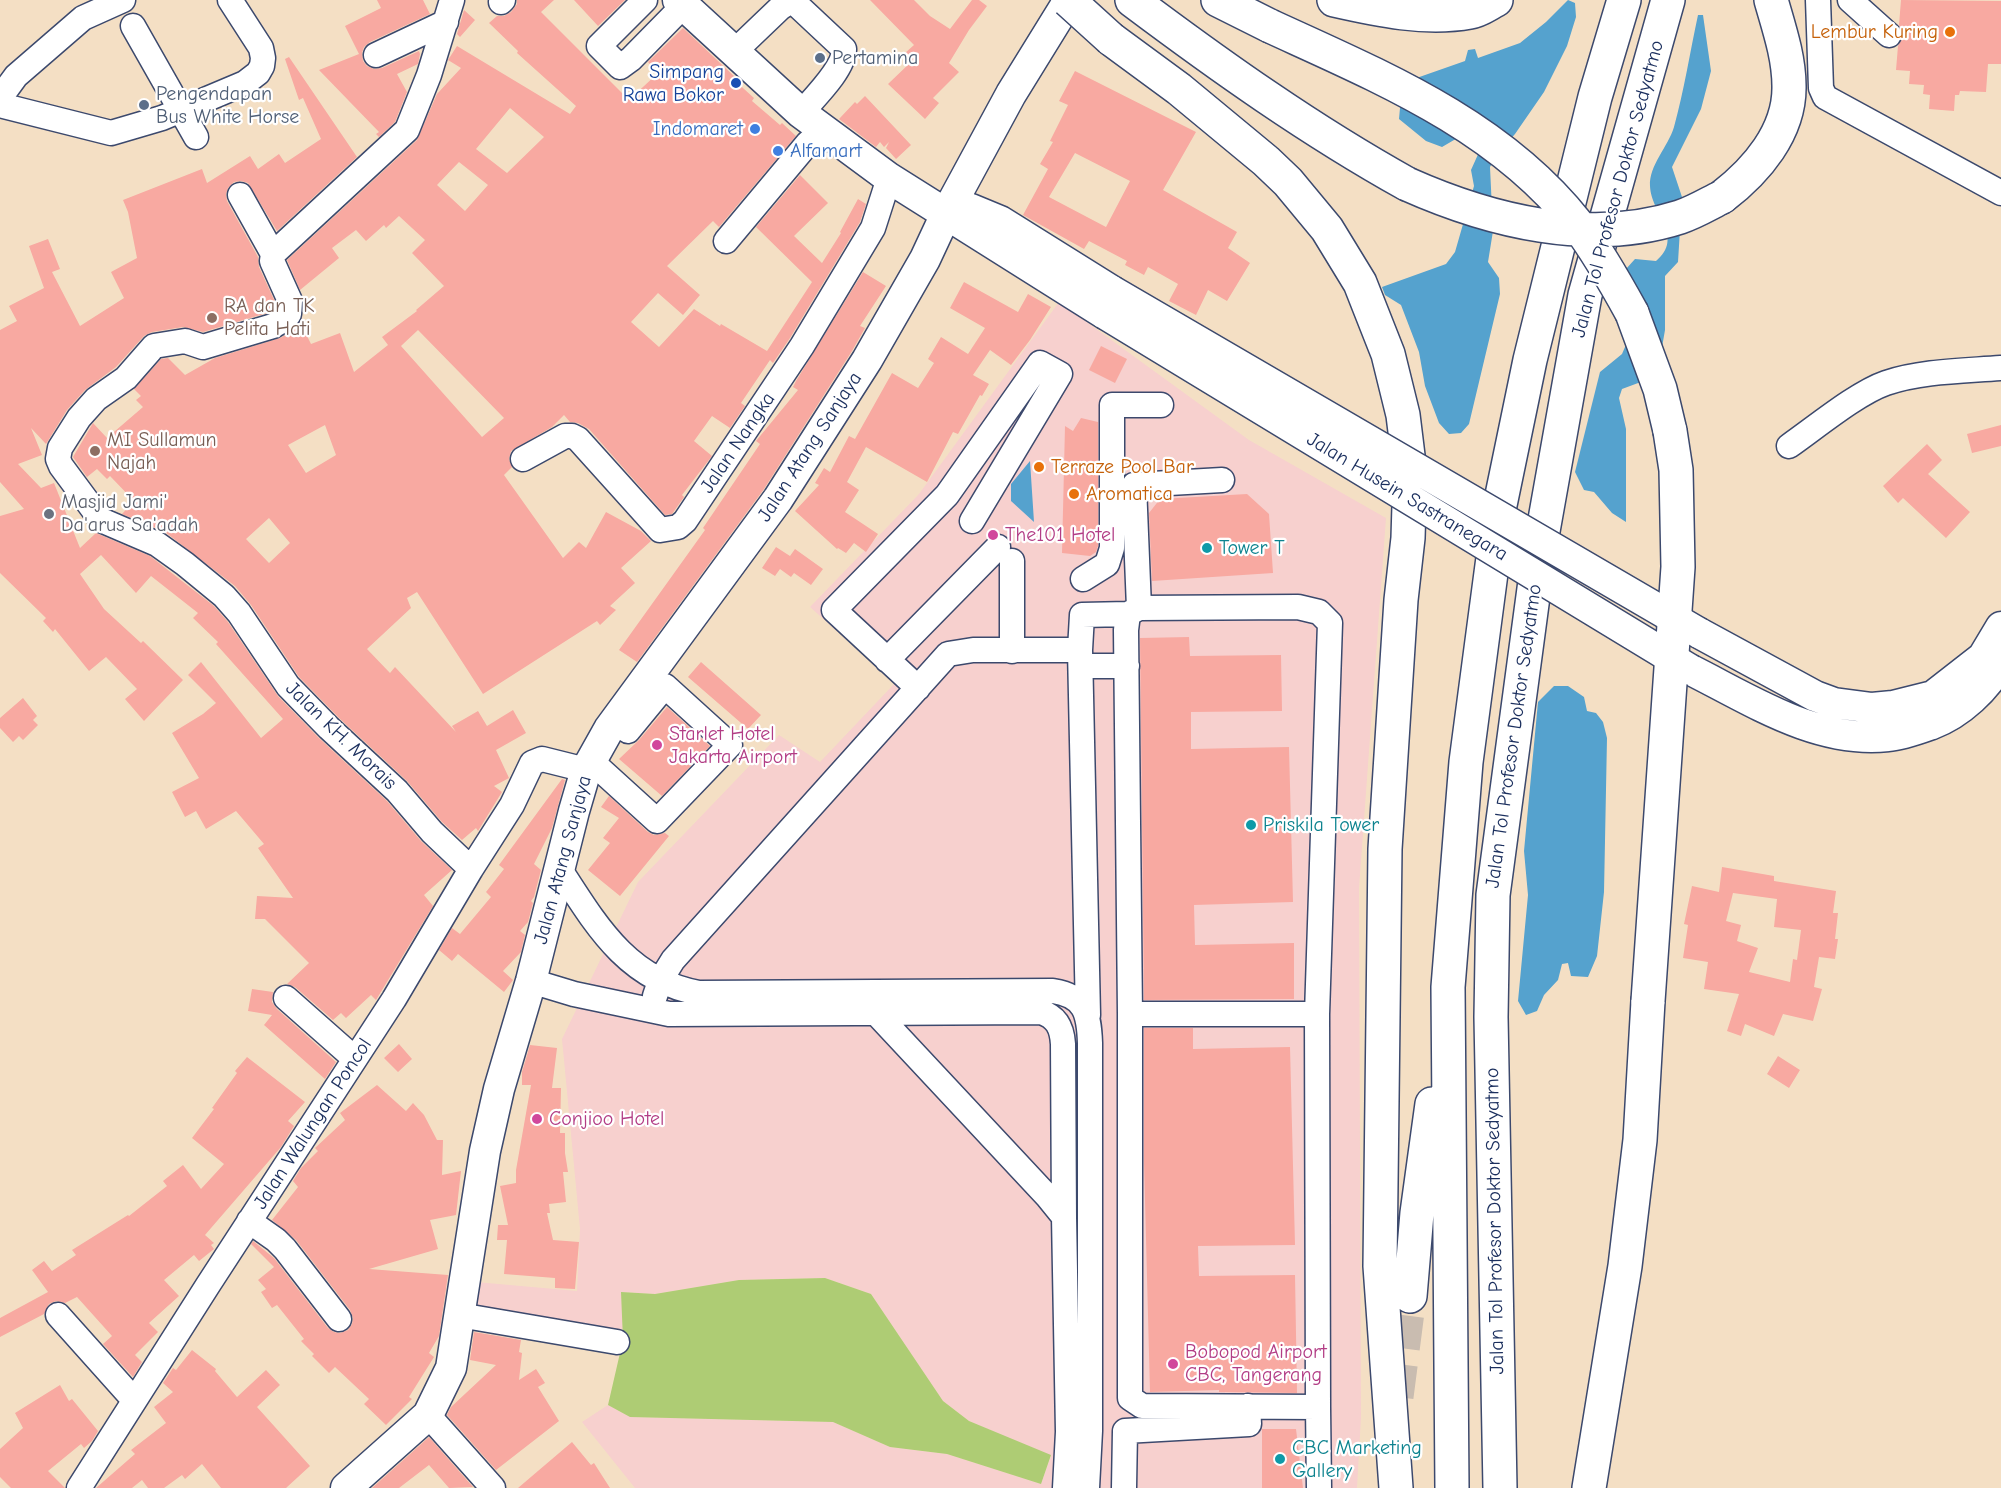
<!DOCTYPE html>
<style>
body{margin:0}
canvas{display:block;background:#f4dfc4}
</style>
<canvas width="2001" height="1488"></canvas>
<script>
const c = document.querySelector('canvas').getContext('2d');
c.lineJoin = 'round';
function paint(path, color) {
  c.fillStyle = color;
  c.fill(path, 'evenodd');
}
function trace(path, color, width, dash) {
  c.strokeStyle = color;
  c.lineWidth = width;
  c.lineCap = dash ? 'butt' : 'round';
  c.setLineDash(dash || []);
  c.stroke(path);
}
function write(font, color, halo, rows, align = 'center') {
  c.font = font + ' "Comic Neue",sans-serif';
  c.lineWidth = 4.5;
  c.setLineDash([]);
  c.textBaseline = 'middle';
  c.strokeStyle = halo;
  c.fillStyle = color;
  for (const [text, x, y, turn = 0] of rows) {
    c.save();
    c.translate(x, y);
    c.rotate((+turn || 0) * Math.PI / 180);
    c.textAlign = isNaN(turn) ? turn : align;
    if (halo) c.strokeText(text, 0, 0);
    c.fillText(text, 0, 0);
    c.restore();
  }
}
const built = new Path2D(`
 M1059 302 1249 440 1386 518 1359 888 1361 1417 1357 1488H635L582 1422 608 1405 630 1417 833 1422 890 1447 947 1454 1041 1484 1051 1456 969 1421 943 1401 871 1294 825 1278 739 1280 655 1294 622 1292 623 1340 474 1305 476 1282 577 1291 580 1229 562 1039 638 882 779 735 820 762 895 683 810 607 919 494Z`);
const green = new Path2D(`
 M825 1278 871 1294 943 1401 969 1421 1051 1455 1041 1484 947 1454 890 1447 833 1422 630 1417 608 1405 623 1340 621 1292 655 1294 739 1280Z`);
const water = new Path2D(`
 M1568 0 1575 3 1576 17 1567 46 1544 92 1515 134 1496 155 1490 167 1493 231 1488 262 1499 278 1500 294 1469 424 1461 433 1449 434 1439 423 1425 386 1419 352 1401 305 1385 295 1382 287 1446 264 1455 252 1474 186 1471 170 1480 150 1466 133 1442 147 1426 141 1399 119 1401 97 1408 81 1465 61 1468 50 1475 49 1478 58 1520 43 1546 22Z
 M1698 15H1703L1711 71 1701 109 1672 167 1682 197 1678 262 1665 276V330L1657 376 1622 389 1619 398 1626 429V522L1612 513 1594 492 1584 490 1575 472 1600 372 1622 354 1631 333 1626 269 1635 259 1656 261C1685 237 1651 214 1650 186 1649 165 1668 147 1674 127 1684 91 1690 52 1698 15Z
 M1030 461 1034 522 1011 501V484Z
 M1554 686H1568L1584 697 1587 711 1596 713 1603 722 1607 738 1604 892 1597 956 1588 977 1571 976 1568 963 1562 964 1558 980 1544 995 1537 1011 1526 1015 1518 1001 1528 895 1524 851 1538 702Z`);
const building = new Path2D(`
 M377 0H423L430 14 370 42 364 47 362 53 363 61 367 66 374 69 382 68 419 51 420 54 418 64 397 74 407 92 395 122 379 137 376 134 379 132 319 70 359 54 345 26 381 8Z
 M517 0H554L541 12 629 100 658 73 648 62 683 28 735 77 733 79 754 98 752 101 780 125 782 123 796 136 719 227 713 221 667 266 700 295 683 315 658 293 631 322 659 347 694 309 720 326 721 324 767 351 812 282 756 227 800 175 828 203 794 236 822 263 841 233 840 232 858 199 866 204 860 222 790 338 773 363 770 360 741 403 745 406 730 428 712 416 694 441 712 456 682 495 684 497 672 514 665 515 589 429 578 423 570 422 564 415 552 427 511 451 509 459 512 467 504 475 563 558 579 542 586 548 606 512 641 531 651 541 621 568 635 583 610 606 616 610 600 625 597 621 483 694 417 592 407 598 411 608 367 649 390 673 395 667 456 732 452 726 478 711 487 726 513 710 526 733 496 750 509 778 494 786 502 792 478 831 476 828 462 840 442 822 407 781 339 718 299 677 251 605 235 586 165 532 122 514 134 501 110 476 107 479 97 469 87 477 73 457 93 423 107 438 143 407 136 400 141 396 134 389 161 359 168 358 185 375 215 358 280 338 293 331 300 322 311 344 340 333 354 372 388 345 382 337 417 311 416 310 444 286 412 253 425 240 399 216 386 228 384 225 366 241 356 230 332 248 339 258 300 290 287 260 417 140 437 94 461 68 448 60 457 46 570 114 576 106 517 53 518 51 489 23 497 16H504L511 12 517 4ZM510 108 544 137 507 173 476 149ZM459 162 488 185 465 211 437 185ZM418 330 504 418 482 437 401 346ZM325 425 336 455 306 473 288 445ZM269 518 290 543 269 563 246 539Z
 M574 0H625L598 26Z
 M870 0H914L930 16 950 29 972 0H979L987 6 969 30 949 63 959 72 933 98 939 103 925 119 888 84 912 61 905 53 914 45Z
 M1901 0 2001 1V64H1988L1986 92 1960 91 1959 95H1955L1954 111 1929 109 1930 95 1923 94 1924 85 1909 84 1910 71 1896 70 1898 46 1903 37V31L1899 25Z
 M464 10 475 20 460 37 457 34Z
 M289 57 357 157 277 231 248 183 241 181 234 182 228 188 226 194 227 201 258 257 259 267 276 304 275 308 267 313 203 332 183 327 152 332 144 336 116 367 85 390 67 410 46 444 31 428 42 455 18 464 41 488 54 483 80 548 96 533 150 556 214 606 228 622 278 696 319 738 387 801 421 841 452 870 424 895 433 906 376 1000 371 995 346 1018 341 1013 333 1020 295 987 287 984 309 963 265 919H255L257 896 293 898 258 848 264 844 236 811 206 829 196 811 185 817 172 792 199 778 172 733 203 714 216 703 188 675 201 662 261 738 283 719 216 644 218 642 193 618 198 613 151 576 136 593 101 555 80 574 104 609 141 643 143 641 183 680 144 721 125 699 137 689 106 657 89 671 55 629 53 632 43 621 46 618 0 573V516L24 509 0 482V330L17 321 9 306 44 288 29 246 48 239 60 269 52 272 80 326 124 298 111 272 137 258 128 212 123 200 202 169 207 183 250 156 258 169 279 154 285 163 321 139 303 98 299 100 285 59Z
 M1075 71 1196 132 1163 190 1237 232 1228 248 1250 263 1227 301 1208 290 1196 315 1169 301 1178 284 1148 267 1144 275 1125 265 1127 261 1089 241 1084 249 1023 215 1048 169 1040 164 1053 142 1050 141 1068 105 1059 101ZM1075 153 1130 181 1106 227 1049 197Z
 M865 96 911 145 896 159 886 148 889 142 884 147 880 142 876 147 839 119 855 102 857 104Z
 M863 272 886 286 860 326 865 328 852 351 764 489 637 662 619 650 705 530 703 528 760 444 756 441 798 390 793 387 796 381Z
 M964 282 1018 312 1028 294 1051 307 1030 340 1011 365 990 350 973 375 989 384 982 396 980 395 958 434 953 432 927 482 866 447 847 482 859 490 845 512 878 534 866 552 854 543 846 553 838 548 837 549 795 511 819 485 815 483 824 468 830 472 849 436 855 439 892 373 918 388 934 363 928 359 941 337 968 354 985 328 950 308Z
 M1101 346 1127 359 1115 383 1089 370Z
 M1081 418 1098 422V546L1096 552 1090 556 1062 553 1065 426 1073 431Z
 M2001 425V446L1972 453 1967 434Z
 M1927 444 1942 460 1928 474 1970 512 1946 538 1903 498 1898 503 1883 486Z
 M1247 494 1269 514 1273 573 1152 581 1149 513 1160 499Z
 M776 547 790 556 795 549 823 569 811 585 794 573 791 577 780 569 775 576 762 568Z
 M1189 637 1190 656 1281 655 1282 711 1191 712V749L1289 747 1293 902 1194 905 1195 945 1294 943V999L1144 1000 1140 638Z
 M701 662 761 715 748 729 688 677Z
 M23 698 37 716 33 720 38 725 23 740 19 736 13 742 0 728V718Z
 M667 707 710 746 662 796 619 759 639 740Z
 M562 779 565 780 552 828 534 864 541 870 534 897 531 901 533 903 528 922 520 931 525 935 521 952 503 971 513 980 504 992 458 954 452 961 439 950 452 928 460 934 491 897 486 892 504 869 499 865Z
 M609 796 648 832 654 835 665 833 669 836 620 896 588 870 610 843 603 838 619 818 601 807Z
 M1722 867 1774 876V881L1836 891 1833 913H1838L1835 939H1838L1835 959 1819 957 1814 987 1822 989 1813 1021 1783 1014 1774 1036 1745 1024 1741 1036 1727 1031 1739 994 1704 989 1708 962 1683 958 1688 925 1684 924 1692 886 1719 892ZM1733 893 1777 899 1774 927 1801 930 1797 960 1793 959 1790 982 1749 972 1758 948 1737 941 1741 925 1726 921Z
 M252 989 273 992 272 1002 277 1009 336 1062 325 1079 264 1025 272 1015 248 1011Z
 M1144 1028H1193V1049L1290 1047 1295 1245 1198 1246 1199 1276 1295 1275 1297 1393 1219 1392V1390L1150 1392 1144 1162Z
 M399 1044 412 1059 398 1072 384 1058Z
 M530 1045 557 1048 552 1088H561L560 1133H565V1153L568 1172H563L566 1202 549 1204 550 1213H547L553 1240 579 1242 575 1289 555 1288V1278L504 1274 507 1240H497L498 1225H508L500 1186 516 1183V1170L531 1085H522V1072Z
 M1778 1056 1800 1070 1789 1088 1767 1074Z
 M247 1057 305 1102 288 1121 294 1126 281 1147 205 1235 214 1243 211 1245 214 1249 199 1261 194 1255 164 1280 179 1296 149 1323 158 1332 135 1355 142 1362 133 1377 103 1344 112 1336 77 1297 65 1303 56 1301 49 1304 44 1314 0 1337V1318L48 1292 32 1270 44 1261 52 1271 76 1255 72 1250 128 1215 129 1216 167 1186 163 1181 183 1165 201 1189 224 1164 192 1138 214 1109 212 1108 237 1073 235 1071Z
 M377 1085 406 1111 413 1103 424 1115 437 1140H443L442 1175 461 1171 456 1215 430 1220 438 1249 369 1269 448 1275 439 1336 429 1353 434 1357 409 1397 412 1399 386 1425 364 1404 369 1399 335 1367 329 1373 312 1356 314 1354 301 1341 304 1339 277 1305 272 1308 261 1292 266 1289 258 1280 274 1267 251 1244 253 1241 274 1258 328 1328 334 1332 340 1333 348 1330 352 1324 353 1318 350 1310 296 1240 272 1220 298 1187 293 1181 301 1168 318 1151 315 1148 345 1120 340 1113Z
 M474 1332 521 1340 519 1352 522 1353 519 1380 536 1369 545 1383 538 1387 559 1421 496 1470 447 1415 451 1407 496 1365 470 1360Z
 M192 1350 216 1369 215 1371 237 1397 266 1370 280 1385 257 1407 310 1466 286 1488H221L202 1464 185 1479 182 1475 164 1488H148L142 1480 132 1488H96L135 1454 131 1450 166 1423 154 1407 173 1392 163 1383 173 1368 176 1370Z
 M60 1385 69 1401 72 1399 98 1431 92 1441 84 1448 81 1444 48 1471 65 1488H11L0 1477V1449L23 1428 15 1413Z
 M1262 1429H1296L1303 1488H1262Z
 M429 1437 473 1487 449 1488 429 1465 399 1488H372Z
 M572 1442 591 1465 594 1463 610 1488H518Z`);
const highwayTunnel = new Path2D(`
 M1397 1397 1410 1296`);
const minor = new Path2D(`
 M452 0 429 75 407 130 273 254 272 261 290 301 289 314 285 319 273 326 203 347 185 341 154 346 126 378 96 399 79 418 60 448 58 459 61 466 101 520 157 544 185 564 224 596 239 613 288 686 329 728 397 791 432 832 471 869
 M645 0 599 46 620 67 631 59 684 5
 M1818 0 1821 88 1825 97 2001 193
 M1850 0 1889 35
 M501 2 503 0
 M133 26 196 137
 M734 52 780 8 789 2 797 5 844 49C845 68 814 98 801 113
 M376 55 446 22
 M0 98 16 76 83 18 123 0
 M0 105 111 133 162 118 245 83 258 73 262 66 263 58 261 48 230 0
 M240 195 273 254
 M726 241 808 143 823 130
 M1789 446C1815 428 1857 393 1886 383 1922 371 1963 371 2001 368
 M523 459 565 436H572L578 439 660 530 678 527 685 521 802 346 873 228 889 178
 M1012 561V651
 M1083 579 1107 564 1112 548V405H1161
 M1139 608 1134 485 1222 480
 M887 660 998 547
 M1081 666H1127
 M918 688 834 610 947 495 1040 363 1060 374 972 521
 M591 761 657 821 730 745 665 686 628 731
 M559 868C596 925 627 980 699 993L1053 991C1085 996 1089 1013 1090 1043V1431L1087 1488
 M531 981 574 994 669 1014 1041 1012C1057 1017 1062 1028 1063 1044L1064 1217 1068 1432 1065 1488
 M655 996 660 981 673 960 948 654 973 650H1080
 M286 998 355 1059
 M876 1013 1047 1196 1064 1217
 M1130 1014H1317
 M1088 1015 1080 650 1082 615 1128 614 1139 608 1298 607 1319 612 1330 623 1317 1014 1318 1407 1142 1406 1130 1398V1014L1126 630 1128 614
 M249 1221 276 1240 285 1249 339 1319
 M58 1315 134 1400
 M459 1315 617 1342
 M1318 1407 1319 1488
 M428 1415 493 1488
 M79 1488 208 1285 394 999 471 869 512 805 532 763 542 759 586 770
 M1124 1488 1125 1431 1249 1424 1248 1406`);
const major = new Path2D(`
 M678 0 801 113 889 178 1105 314
 M946 214 971 209 1000 221 1112 291
 M1699 633 1815 696 1834 703 1872 708 1893 706 1933 696 1983 657 2001 627
 M1691 670C1751 700 1817 744 1888 736 1902 735 1918 729 1932 724 1959 714 1988 688 2001 661
 M346 1488 428 1415 451 1368 485 1151 499 1089 531 981 574 811 586 770 609 729 778 499 867 360 925 259 946 214 1011 94 1069 0`);
const highway = new Path2D(`
 M1132 0C1220 66 1310 130 1407 184
 M1218 0 1270 26
 M1334 0C1378 10 1426 20 1470 12 1479 11 1488 4 1496 0
 M1111 39 1179 89 1266 161 1288 182 1327 229 1360 283 1388 354 1403 415 1410 472 1408 538 1401 600 1385 849 1380 1266 1396 1488
 M1722 197C1756 171 1790 132 1789 86 1789 57 1779 28 1771 0
 M1632 313 1660 389 1670 431
 M1410 1296 1417 1213 1432 1104
 M1452 1488 1448 987 1466 762 1500 505 1530 360 1595 97 1624 0
 M1500 1488 1491 1017 1493 895 1538 559 1585 295 1668 0
 M1589 1488 1625 1266 1640 1140 1648 1001`);
const majorBridge = new Path2D(`
 M1112 291 1699 633
 M1105 314 1691 670`);
const highwayBridge = new Path2D(`
 M1068 0 1111 39
 M1270 26C1381 77 1499 125 1577 224 1598 252 1615 282 1632 313
 M1407 184C1490 221 1590 246 1680 217 1695 212 1708 204 1722 197
 M1648 1001 1678 567 1676 470 1670 431`);
const markers = [
 [1950,32,6,"#e8710a"],
 [820,58,6,"#5c6f8a"],
 [736,83,6,"#1a4fb4"],
 [144,105,6,"#5c6f8a"],
 [755,129,6,"#3f7fe0"],
 [778,151,6,"#3f7fe0"],
 [212,318,6,"#8d6e63"],
 [95,451,6,"#8d6e63"],
 [1039,467,6,"#e8710a"],
 [1074,494,6,"#e8710a"],
 [49,514,6,"#6b7280"],
 [993,535,6,"#d1479c"],
 [1207,548,6,"#0f9aa8"],
 [657,745,6,"#d1479c"],
 [1251,825,6,"#0f9aa8"],
 [537,1119,6,"#d1479c"],
 [1173,1364,6,"#d1479c"],
 [1280,1459,6,"#0f9aa8"]
];
const foodNames = [
 ["Lembur Kuring",1938,32,"right"],
 ["Terraze Pool Bar",1051,467],
 ["Aromatica",1086,494]
];
const serviceNames = [
 ["Pertamina",832,58],
 ["Pengendapan",156,94],
 ["Bus White Horse",156,117]
];
const transitNames = [
 ["Simpang",724,72],
 ["Rawa Bokor",724,95]
];
const shopNames = [
 ["Indomaret",743,129],
 ["Alfamart",790,151,"left"]
];
const streetNames = [
 ["Jalan Tol Profesor Doktor Sedyatmo",1618,189,-75],
 ["Jalan Nangka",738,443,-56],
 ["Jalan Atang Sanjaya",810,447,-57],
 ["Jalan Husein Sastranegara",1407,497,31],
 ["Jalan KH. Morais",341,736,44],
 ["Jalan Tol Profesor Doktor Sedyatmo",1514,736,-82],
 ["Jalan Atang Sanjaya",563,860,-75],
 ["Jalan Walungan Poncol",313,1124,-57],
 ["Jalan Tol Profesor Doktor Sedyatmo",1495,1221,-91]
];
const educationNames = [
 ["RA dan TK",224,306],
 ["Pelita Hati",224,329],
 ["MI Sullamun",107,440],
 ["Najah",107,463]
];
const worshipNames = [
 ["Masjid Jami'",61,502],
 ["Da'arus Sa'adah",61,525]
];
const hotelNames = [
 ["The101 Hotel",1005,535],
 ["Starlet Hotel",669,734],
 ["Jakarta Airport",669,757],
 ["Conjioo Hotel",549,1119],
 ["Bobopod Airport",1185,1352],
 ["CBC, Tangerang",1185,1375]
];
const cultureNames = [
 ["Tower T",1219,548],
 ["Priskila Tower",1263,825],
 ["CBC Marketing",1292,1448],
 ["Gallery",1292,1471]
];
paint(built, '#f7d0ce');
paint(green, '#aecc74');
paint(water, '#55a2ce');
paint(building, '#f8a9a1');
trace(highwayTunnel, '#c9bcb0', 33, [33, 16]);
trace(minor, '#3c496d', 27);
trace(major, '#3c496d', 33);
trace(highway, '#3c496d', 36);
trace(minor, '#fff', 24);
trace(major, '#fff', 30);
trace(highway, '#fff', 33);
trace(majorBridge, '#3c496d', 33, []);
trace(highwayBridge, '#3c496d', 36, []);
trace(majorBridge, '#fff', 30);
trace(highwayBridge, '#fff', 33);
for (const [x, y, r, color] of markers) {
  const dot = new Path2D();
  dot.arc(x, y, r, 0, 2 * Math.PI);
  c.fillStyle = color;
  c.fill(dot);
  trace(dot, '#fff', 2);
}
write('20px', '#c56008', '#fff', foodNames, 'left');
write('20px', '#4e5e75', '#fff', serviceNames, 'left');
write('20px', '#164399', '#fff', transitNames, 'right');
write('20px', '#366cbe', '#fff', shopNames, 'right');
write('20px', '#1b2f5e', '#fff', streetNames);
write('20px', '#785e54', '#fff', educationNames, 'left');
write('20px', '#5b616d', '#fff', worshipNames, 'left');
write('20px', '#b23c85', '#fff', hotelNames, 'left');
write('20px', '#0d838f', '#fff', cultureNames, 'left');
</script>
